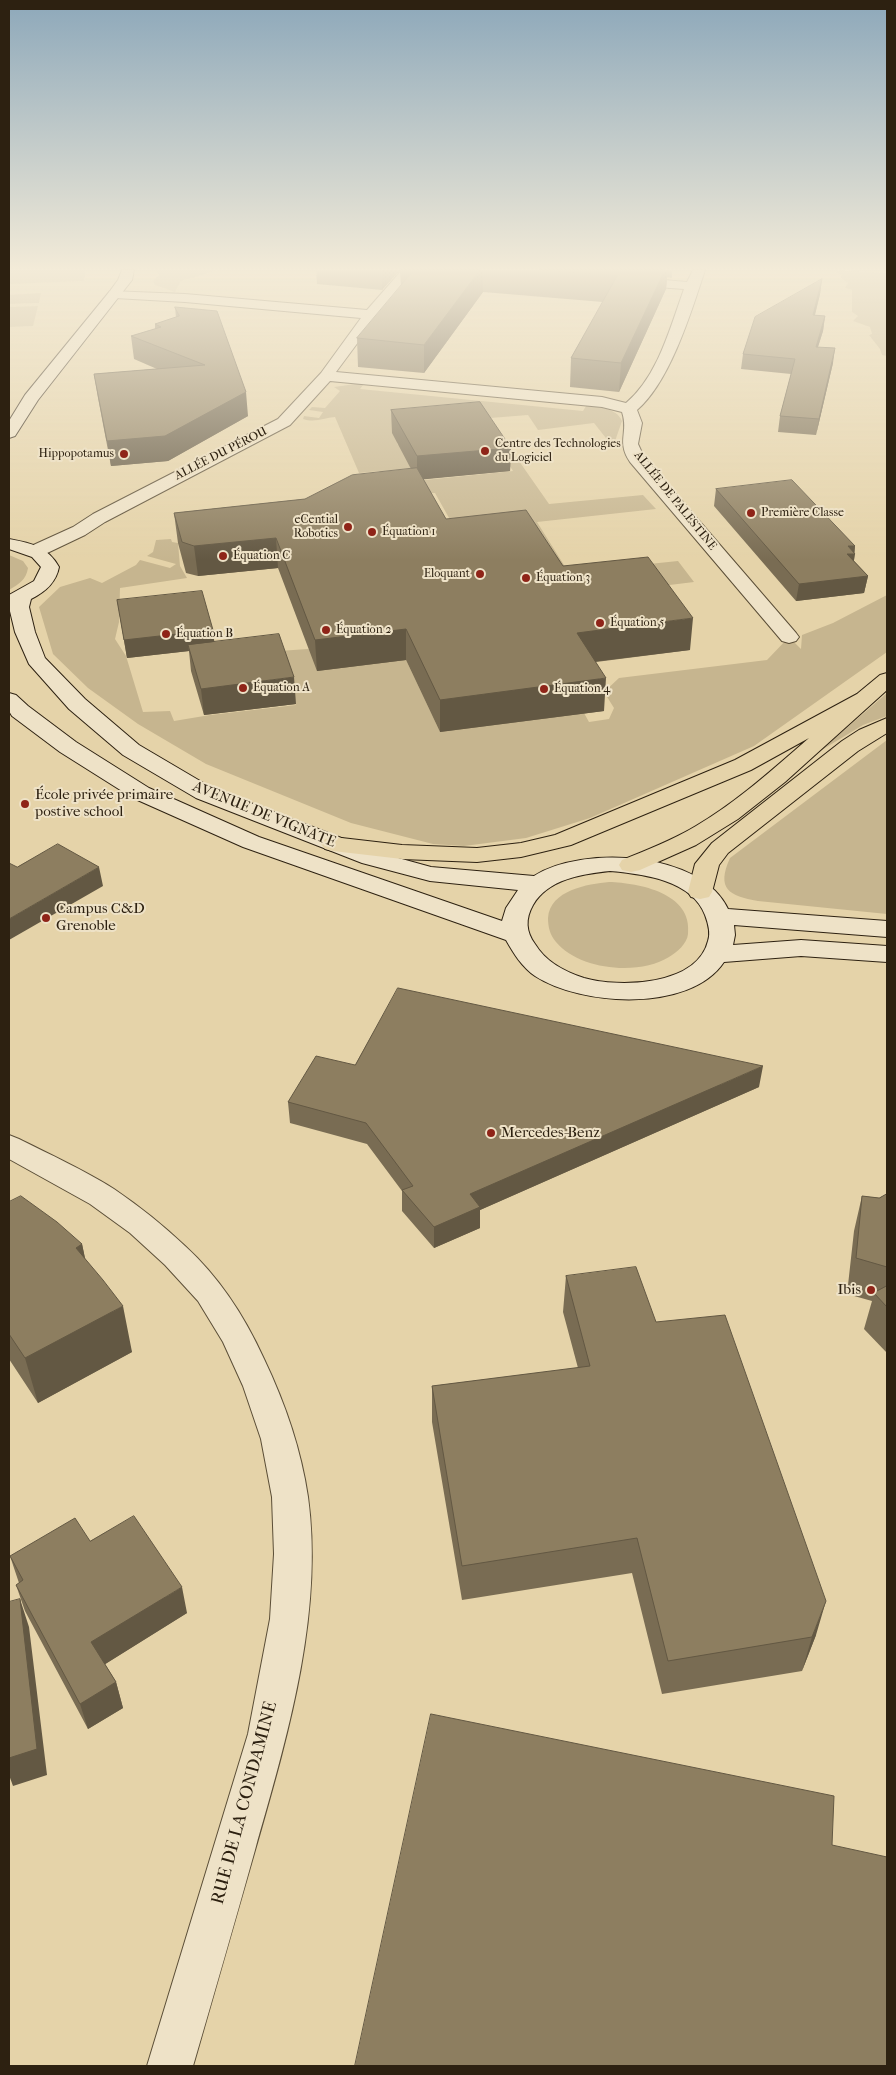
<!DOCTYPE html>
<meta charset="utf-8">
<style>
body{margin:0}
#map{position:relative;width:896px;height:2075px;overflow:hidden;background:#e5d3a9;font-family:"IM FELL French Canon",serif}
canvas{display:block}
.frame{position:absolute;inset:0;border:10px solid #2d2111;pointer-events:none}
</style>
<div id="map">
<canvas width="896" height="2075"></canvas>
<div class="frame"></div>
</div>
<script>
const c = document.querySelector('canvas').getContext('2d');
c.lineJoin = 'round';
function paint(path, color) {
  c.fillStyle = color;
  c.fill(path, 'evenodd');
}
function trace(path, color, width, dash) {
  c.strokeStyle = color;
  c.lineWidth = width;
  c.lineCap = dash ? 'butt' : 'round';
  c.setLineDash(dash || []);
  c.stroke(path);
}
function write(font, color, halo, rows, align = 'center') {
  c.font = font + ' "IM FELL French Canon",serif';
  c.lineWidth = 4;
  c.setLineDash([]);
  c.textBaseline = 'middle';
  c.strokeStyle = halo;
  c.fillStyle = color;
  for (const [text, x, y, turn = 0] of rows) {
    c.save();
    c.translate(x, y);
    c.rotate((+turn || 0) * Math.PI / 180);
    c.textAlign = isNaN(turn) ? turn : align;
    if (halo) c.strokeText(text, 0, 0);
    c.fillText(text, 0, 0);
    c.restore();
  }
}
const green = new Path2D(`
 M9 270H86L84 281 9 284Z
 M156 270H218L181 281 175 292 155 285 153 281 159 275Z
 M840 270 887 273V356L882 355 880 349 869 335 872 334 870 327 853 321 858 316 852 312V290L845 288 848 283 841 278 842 275 835 272Z
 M41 293 39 303 9 304V295Z
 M38 306 33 326 9 327V307Z
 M355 384H364L360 389 583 411 586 406C598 407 617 408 622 421L613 447 594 423 538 430 528 415 478 419 397 442 398 445H403L415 481 513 471 501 452 512 451 549 504 643 495 656 509 537 522 569 573 453 525 435 493 396 496 379 471 359 473 335 417C324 418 315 423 303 419L304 416 319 418 323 412 309 410 312 407 325 408 340 391 334 387Z
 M171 539 172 542 178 543 180 566 187 578 120 588 119 622 115 639 126 656 143 712 170 711 174 721 210 715 296 705 279 651 308 649 406 660 440 732 584 713 589 722 609 719 614 708 604 692 619 678 767 660 789 637 801 649 802 635 833 623 887 595V652L754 746 590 818 526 838 464 846 433 844 351 823 206 764 138 724 88 688 53 654 39 607 60 587 90 578 102 583 136 565 140 560 170 568 176 564 147 556 153 552 156 540Z
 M9 555 23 561 28 568C26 580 19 584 9 590Z
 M678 561 694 582 645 588 630 566Z
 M887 693V716L863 725 820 751Z
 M887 740V914L758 901C729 896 716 889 730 858Z
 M609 882C639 883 693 893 688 934 687 944 677 952 669 957 639 976 579 970 556 942 550 935 548 927 548 918 550 890 588 884 609 882Z`);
const street = new Path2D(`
 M402 270H416L376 318 336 372 602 397 626 403C658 376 670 328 684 289L630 285 623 281 630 277 687 282 693 270H705C692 310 670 382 637 410L642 423 638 444 644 457 796 633 799 637 796 641 789 643 782 641 630 462C616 441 629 433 622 412L602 407 330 381 290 425 105 522 85 535 43 555 36 557 29 555 27 551 29 547 73 527 93 514 278 419 321 373 361 318 185 302 115 298 110 297 108 294 110 291 185 294 367 310Z
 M9 1135 19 1139C51 1155 84 1170 114 1189 139 1206 163 1225 185 1246 220 1278 245 1317 264 1359 285 1403 301 1449 308 1497 324 1614 287 1738 255 1850 235 1922 214 1994 193 2066H147L248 1734 270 1619 274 1554 272 1497 261 1439 243 1386 223 1342 198 1301 165 1265 130 1233 90 1204 9 1159Z`);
const secondary = new Path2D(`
 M122 270H134L132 280 38 400 15 436 9 438V421L25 395 110 291 118 280Z
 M9 539C31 543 48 547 59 567 56 583 45 592 31 599L29 607 35 632 45 658 85 699 139 745 212 788 380 853 431 867 534 876C582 845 701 851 728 909L887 921V937L734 925 735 935 733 945 801 940 887 946V962L801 956 724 962C690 1013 581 1006 535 976 522 967 514 954 506 940L243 847 133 798 60 752 12 716 9 711V693L16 695 28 706 76 742 149 788 259 837 502 921 506 908 518 890 430 881 362 863 196 798 123 755 69 709 29 664 15 632 9 607V595L34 581 41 567 32 557 9 549ZM610 871C643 874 692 880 705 915 708 923 711 933 708 941 697 986 619 988 584 978 565 972 545 961 535 944 526 932 525 919 533 905 548 879 582 874 610 871Z`);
const highway = new Path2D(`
 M887 673V690L785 782 738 819 696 845 640 870 631 872 622 870 619 865 622 860C647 850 673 840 696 826 737 802 773 769 809 738L751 770 571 845 521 857 477 862 402 859 333 851 325 849 321 844 325 839 333 837 402 845 477 848 521 843 555 835 735 760 857 694 880 675Z
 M887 718V733L858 751 728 853 719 865 712 892 709 897 700 899 691 897 688 892 695 864 712 843 842 741 859 730Z`);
const wall = new Path2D(`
 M316 270H400L382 290 317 284Z
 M400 270H672V278L667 277 666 289 619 392 570 387 571 358 603 302 483 292 424 373 358 367 357 338 401 286Z
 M822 279 820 294 815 315 825 316 823 331 818 347 833 363 816 435 778 432 780 416 791 374 741 369 743 354Z
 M175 307 248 416 168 461 111 466 98 398 94 374 157 369 134 359 131 336 155 329V324L176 318Z
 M391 410 511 448 510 471 423 479 446 519 563 566 690 650 596 662 604 711 440 732 406 660 317 671 278 568 198 576 186 573 178 543 174 513 305 499 411 469 392 433Z
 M716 489 855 546 854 561 868 576 864 593 796 601 714 506Z
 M117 600 214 642 296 704 204 715 191 671 189 651 127 658Z
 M355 1065 759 1087 480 1210V1228L434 1248 402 1211V1191L367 1144 290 1123 288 1102Z
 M887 1194V1353L864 1329 872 1301 847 1294 854 1231 862 1196 879 1198Z
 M9 1202 82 1244 85 1259 132 1352 38 1403 9 1359Z
 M566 1276 656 1322 816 1635 802 1671 662 1694 632 1573 462 1600 432 1422V1386L578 1368 563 1312Z
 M90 1541 187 1613 105 1664 116 1682 123 1708 88 1729 25 1611 16 1585 19 1583 10 1556Z`);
const shadedWall = new Path2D(`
 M382 270H400L382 290Z
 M480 270H483V292L424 373V345Z
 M665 270H668L666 289 619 392 621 363Z
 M822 279 820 294 811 330 813 315Z
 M825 316 823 331 813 362 816 347Z
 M835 348 833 363 816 435 819 419Z
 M246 392 248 416 168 461 111 466 107 441Z
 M511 448 510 471 417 480V456Z
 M276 538 278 568 198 576 194 546Z
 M848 546H855L854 554H855L852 571 844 572Z
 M868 576 864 593 796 601 799 584Z
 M693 618 690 650 575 664 577 633Z
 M406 629V660L317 671 315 640Z
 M213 630 215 648 188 645 189 651 127 658 124 640Z
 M294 677 296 704 204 715 201 689Z
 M606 678 604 711 440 732V700Z
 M99 867 103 886 9 940V919Z
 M763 1066 759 1087 480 1210V1228L434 1248V1227L470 1194Z
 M82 1244 92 1290 76 1248Z
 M123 1306 132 1352 38 1403 25 1358Z
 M182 1587 187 1613 99 1668 91 1642Z
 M20 1599 29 1627 47 1775 13 1786 9 1775V1758Z
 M826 1601 816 1635 802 1671 812 1637Z
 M116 1682 123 1708 88 1729 80 1704Z`);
const building = new Path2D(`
 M414 270H480L424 345 357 338Z
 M540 270H665L621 363 571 358 617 276Z
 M822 279 813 315 825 316 816 347 835 348 819 419 780 416 795 359 743 354 755 317Z
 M175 307 217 311 246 392 165 436 107 441 94 374 205 365 131 336 161 327 155 324 179 316Z
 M480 402 511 448 417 456 391 410Z
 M417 468 446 519 526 510 563 566 648 557 693 618 577 633 606 678 440 700 406 629 315 640 276 538 194 546 182 542 174 513 305 499 352 475Z
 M792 480 855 546H848L855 554H847L868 576 799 584 716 489Z
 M202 591 213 630 124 640 117 600Z
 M279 634 294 677 201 689 188 645Z
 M58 844 99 867 9 919V863L17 867Z
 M398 988 763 1066 470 1194 480 1207 434 1227 402 1190 413 1186 366 1123 288 1102 316 1056 355 1065Z
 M887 1194V1267L856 1258 862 1196 879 1198Z
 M21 1196 57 1222 82 1244 76 1248 103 1280 123 1306 25 1358 9 1334V1202Z
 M636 1267 656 1322 725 1315 826 1601 812 1637 668 1661 637 1538 462 1566 432 1386 590 1366 566 1276Z
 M887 1286V1307L874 1293Z
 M134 1516 182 1587 91 1642 116 1682 80 1704 16 1585 23 1580 10 1556 75 1518 90 1541Z
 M20 1599 37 1749 9 1758V1602Z
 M431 1714 834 1796 832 1845 887 1857V2066H355Z`);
const markers = [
 [485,451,5,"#8f2418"],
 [124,454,5,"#8f2418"],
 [751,513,5,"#8f2418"],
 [348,527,5,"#8f2418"],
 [372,532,5,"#8f2418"],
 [223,556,5,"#8f2418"],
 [480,574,5,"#8f2418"],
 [526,578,5,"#8f2418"],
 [600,623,5,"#8f2418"],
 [326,630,5,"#8f2418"],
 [166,634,5,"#8f2418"],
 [243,688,5,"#8f2418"],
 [544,689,5,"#8f2418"],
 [25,804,5,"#8f2418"],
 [46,918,5,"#8f2418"],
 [491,1133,5,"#8f2418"],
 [871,1290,5,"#8f2418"]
];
const farPoinames = [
 ["Centre des Technologies",495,444],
 ["du Logiciel",495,458],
 ["Hippopotamus",114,454,"right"],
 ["Première Classe",761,513],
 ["eCential",338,520,"right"],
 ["Robotics",338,534,"right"],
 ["Équation 1",382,532],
 ["Équation C",233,556],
 ["Eloquant",470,574,"right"],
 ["Équation 3",536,578],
 ["Équation 5",610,623],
 ["Équation 2",336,630],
 ["Équation B",176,634],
 ["Équation A",253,688],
 ["Équation 4",554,689]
];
const farStreetnames = [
 ["ALLÉE DU PÉROU",221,454,-27],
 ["ALLÉE DE PALESTINE",675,501,51]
];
const poiNames = [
 ["École privée primaire",35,795],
 ["postive school",35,812],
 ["Campus C&D",56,909],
 ["Grenoble",56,926],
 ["Mercedes-Benz",501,1133],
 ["Ibis",861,1290,"right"]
];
const streetNames = [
 ["AVENUE DE VIGNATE",264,815,22]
];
const nearStreetnames = [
 ["RUE DE LA CONDAMINE",245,1803,-75]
];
paint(green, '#c6b58f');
trace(street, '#5b4e37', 2);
trace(secondary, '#2d2111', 2);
trace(highway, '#2d2111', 2);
paint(street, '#eee2c7');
paint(secondary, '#eee2c7');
paint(highway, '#e5d3a9');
paint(wall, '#796c53');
paint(shadedWall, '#635843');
paint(building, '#8d7e60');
trace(building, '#635843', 1);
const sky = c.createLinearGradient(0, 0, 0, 560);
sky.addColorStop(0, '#8da8ba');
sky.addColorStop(0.48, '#f3ebd8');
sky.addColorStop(1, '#f3ebd800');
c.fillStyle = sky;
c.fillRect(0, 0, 896, 560);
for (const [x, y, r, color] of markers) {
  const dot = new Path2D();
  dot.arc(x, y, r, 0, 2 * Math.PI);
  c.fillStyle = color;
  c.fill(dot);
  trace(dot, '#eee2c7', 2);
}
write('12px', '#2d2111', '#eee2c7', farPoinames, 'left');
write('12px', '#2d2111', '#eee2c7', farStreetnames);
write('15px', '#2d2111', '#eee2c7', poiNames, 'left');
write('15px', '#2d2111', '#eee2c7', streetNames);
write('18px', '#2d2111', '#eee2c7', nearStreetnames);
</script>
